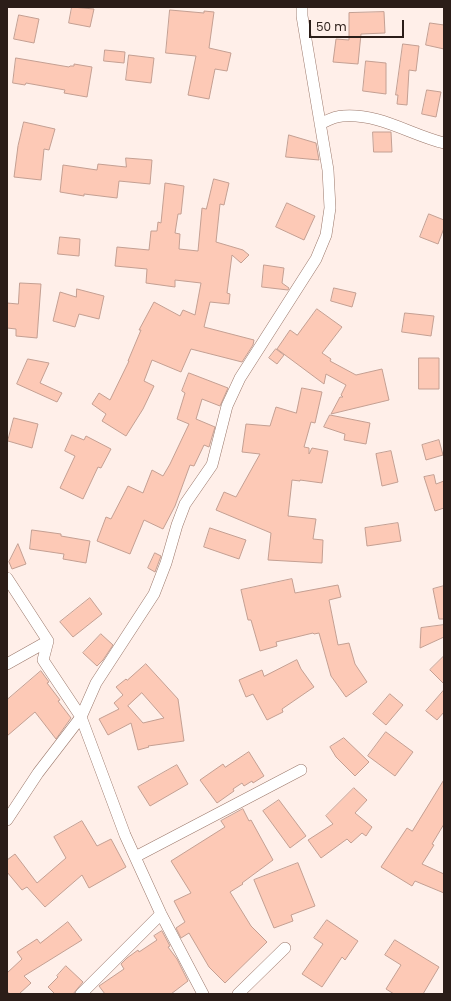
<!DOCTYPE html>
<style>
body{margin:0}
#map{position:relative;width:451px;height:1001px;overflow:hidden;background:#ffefe9;font-family:Poppins,sans-serif}
canvas{display:block}
.frame{position:absolute;inset:0;border:8px solid #2b1d18;pointer-events:none}
.scale{position:absolute;left:309px;top:20px;width:95px;height:18px;box-sizing:border-box;border:2px solid #2b1d18;border-top:0;padding-left:5px;font-size:12px;line-height:14px;white-space:nowrap;color:#2b1d18;-webkit-text-stroke:3px #ffefe9;paint-order:stroke}
</style>
<div id="map">
<canvas width="451" height="1001"></canvas>
<div class="frame"></div>
<div class="scale">50 m</div>
</div>
<script>
const c = document.querySelector('canvas').getContext('2d');
c.lineJoin = 'round';
function paint(path, color) {
  c.fillStyle = color;
  c.fill(path, 'evenodd');
}
function trace(path, color, width, dash) {
  c.strokeStyle = color;
  c.lineWidth = width;
  c.lineCap = dash ? 'butt' : 'round';
  c.setLineDash(dash || []);
  c.stroke(path);
}
const building = new Path2D(`
 M72 7 94 9 90 27 69 23Z
 M170 10 204 13V11L214 12 209 48 231 53 227 71 215 69 209 99 188 95 196 56 166 53Z
 M384 12 385 33 361 34 358 64 333 62 336 39 349 40V13Z
 M19 15 39 19 34 43 14 39Z
 M430 23 444 25V49L426 45Z
 M403 44 419 46 416 71 409 70 407 105 397 104 398 95H396Z
 M105 50 125 52 124 63 104 61Z
 M129 55 154 58 151 83 126 80Z
 M16 58 69 67 70 66H74V64L92 67 87 97 64 93 65 90 26 83 25 85 13 83Z
 M366 61 386 63V94L363 91Z
 M427 90 441 92 436 117 422 114Z
 M24 122 55 129 49 150 44 149 41 180 14 177 18 146Z
 M373 132H391L392 152H374Z
 M289 135 316 143 319 160 286 157Z
 M126 158 152 160 150 184 119 181 117 198 84 194V196L60 192 63 165 97 170 98 164 126 167Z
 M214 179 229 183 224 205 220 204 216 242 243 250 249 255 241 263 232 255 227 293 230 294 229 304 210 302 204 327 254 340 253 345 242 362 191 349 181 372 152 360 144 381 154 386 143 409 126 436 102 421 106 414 92 404 99 393 110 400 129 361H128L141 330H139L154 302 180 316 183 310 195 315 201 283 175 280V287L146 283 147 269 115 266 117 247 149 250 151 231H157L158 222 161 223 165 183 184 186 181 214H178L175 233 180 234 179 249 198 251 202 208 206 209Z
 M287 203 315 216 304 240 276 227Z
 M429 214 444 220V228L438 244 420 237Z
 M60 237 80 239 79 256 58 254Z
 M264 265 284 268 282 283 289 288 288 290 262 287Z
 M20 283 41 284 37 338 16 336V329L7 328V303L18 304Z
 M334 288 356 293 352 307 331 301Z
 M77 289 104 296 99 319 79 314 75 327 53 321 60 292 76 297Z
 M317 309 342 327 322 353 331 359 330 361 356 375 382 369 389 400 331 414 340 397H343L341 395 346 385 326 374 324 384 277 349 290 330 297 335Z
 M405 313 434 316 431 336 402 332Z
 M276 349 284 355 277 364 269 358Z
 M419 358H439V389H419Z
 M28 359 49 363 40 383 62 393 57 402 17 384Z
 M189 373 228 388 220 406 202 399 196 419 215 427 209 447 204 445 194 466 190 465 175 506 163 529 144 520 130 554 97 541 106 517 111 519 128 486 143 493 152 470 163 476 170 464 189 424 177 419 185 393 182 391Z
 M302 388 322 392 315 423 311 422 304 447 309 448V454L312 448 328 451 322 483 300 480V481L292 480 288 516 316 519 313 539 323 540 322 563 268 560 271 533 216 510 224 492 236 497 260 454 242 452 246 424 270 426 276 407 296 413Z
 M330 415 370 423 366 444 344 440 345 434 324 427Z
 M14 418 38 424 32 448 8 441Z
 M72 435 84 440 86 436 111 449 101 468 98 467 83 499 60 488 75 456 65 451Z
 M439 440 443 455 426 460 422 445Z
 M391 451 398 482 382 486 376 454Z
 M434 475 436 484 444 481V508L435 511 424 477Z
 M398 523 401 541 367 546 365 528Z
 M210 528 246 540 239 559 204 547Z
 M32 530 61 534V536L90 541 86 563 63 559 64 554 30 549Z
 M18 544 26 564 12 569 9 562Z
 M155 553 161 556 155 572 148 568Z
 M292 579 295 593 338 585 341 597 329 600 338 645 349 643 355 664 367 682 346 697 331 676 319 633 314 634 313 633 276 642 277 646 260 651 251 620H248L241 590Z
 M444 586V619H439L433 589Z
 M90 598 102 614 73 637 60 622Z
 M444 625V637L420 648 421 628Z
 M101 634 113 645 103 660 97 666 83 653Z
 M444 656V684L430 670Z
 M297 660 301 669 314 687 282 709 283 712 267 720 253 694 246 697 239 680 262 670 264 676Z
 M146 664 178 699 184 741 148 746 149 747 138 750 131 723 108 735 99 719 119 709 114 703 123 695 116 687 126 679 127 680ZM142 693 164 718 143 723 128 706Z
 M41 671 49 682 47 683 60 700 58 701 71 718 56 739 35 712 7 736V700Z
 M444 690V712L437 720 426 711Z
 M390 694 403 705 386 725 373 714Z
 M386 732 413 752 395 776 368 756Z
 M344 738 369 762 355 776 336 757 330 747Z
 M249 752 264 776 253 783 252 781 244 786 242 783 233 789 234 791 217 803 200 780 223 764 225 767Z
 M177 765 188 784 150 806 138 787Z
 M444 780V824L432 844 434 845 422 864 444 874V893L415 881 412 886 381 867 407 828 412 831Z
 M354 788 367 800 355 813 372 827 366 836 362 833 351 843 347 839 321 858 308 840 333 824 326 816Z
 M279 800 306 836 290 848 263 811Z
 M243 809 249 821 251 820 273 860 242 883 243 884 230 892 251 926 267 942 225 983 209 967 189 933 181 938 176 928 185 922 174 901 191 893 171 861 225 827 221 821Z
 M82 821 97 846 111 839 126 867 89 888 82 875 45 907 27 887 22 890 7 872V860L15 854 37 883 66 858 54 837Z
 M298 863 315 906 291 915 293 921 274 928 254 880Z
 M327 920 358 941 345 960 342 957 322 987 302 974 323 944 314 938Z
 M68 922 82 940 24 976 31 983 19 994H10L7 991V973L22 959 17 952 37 939 40 943Z
 M162 931 170 946 168 947 177 959 188 981 171 994H105L99 986 124 969 121 964 127 958 138 950 139 952 157 940 154 936Z
 M395 940 439 967 423 994H394L386 989 401 965 385 955Z
 M66 966 83 982 73 994H55L48 987 58 977 57 976Z`);
const street = new Path2D(`
 M320 124C328 120 335 116 343 116 379 113 411 135 444 143
 M7 578 48 641 43 660 81 717 125 835 135 857 161 914 203 994
 M7 664 48 641
 M7 820 38 773 81 717 96 683 154 594 166 563 177 525 185 504 212 465 227 406 240 378 316 259 326 235 330 208 328 170 302 16V7
 M135 857 301 770
 M81 994 161 914
 M238 994 285 948`);
paint(building, '#fdc9b6');
trace(building, '#c49f92', 1);
trace(street, '#9b786b', 12);
trace(street, '#fff', 11);
</script>
